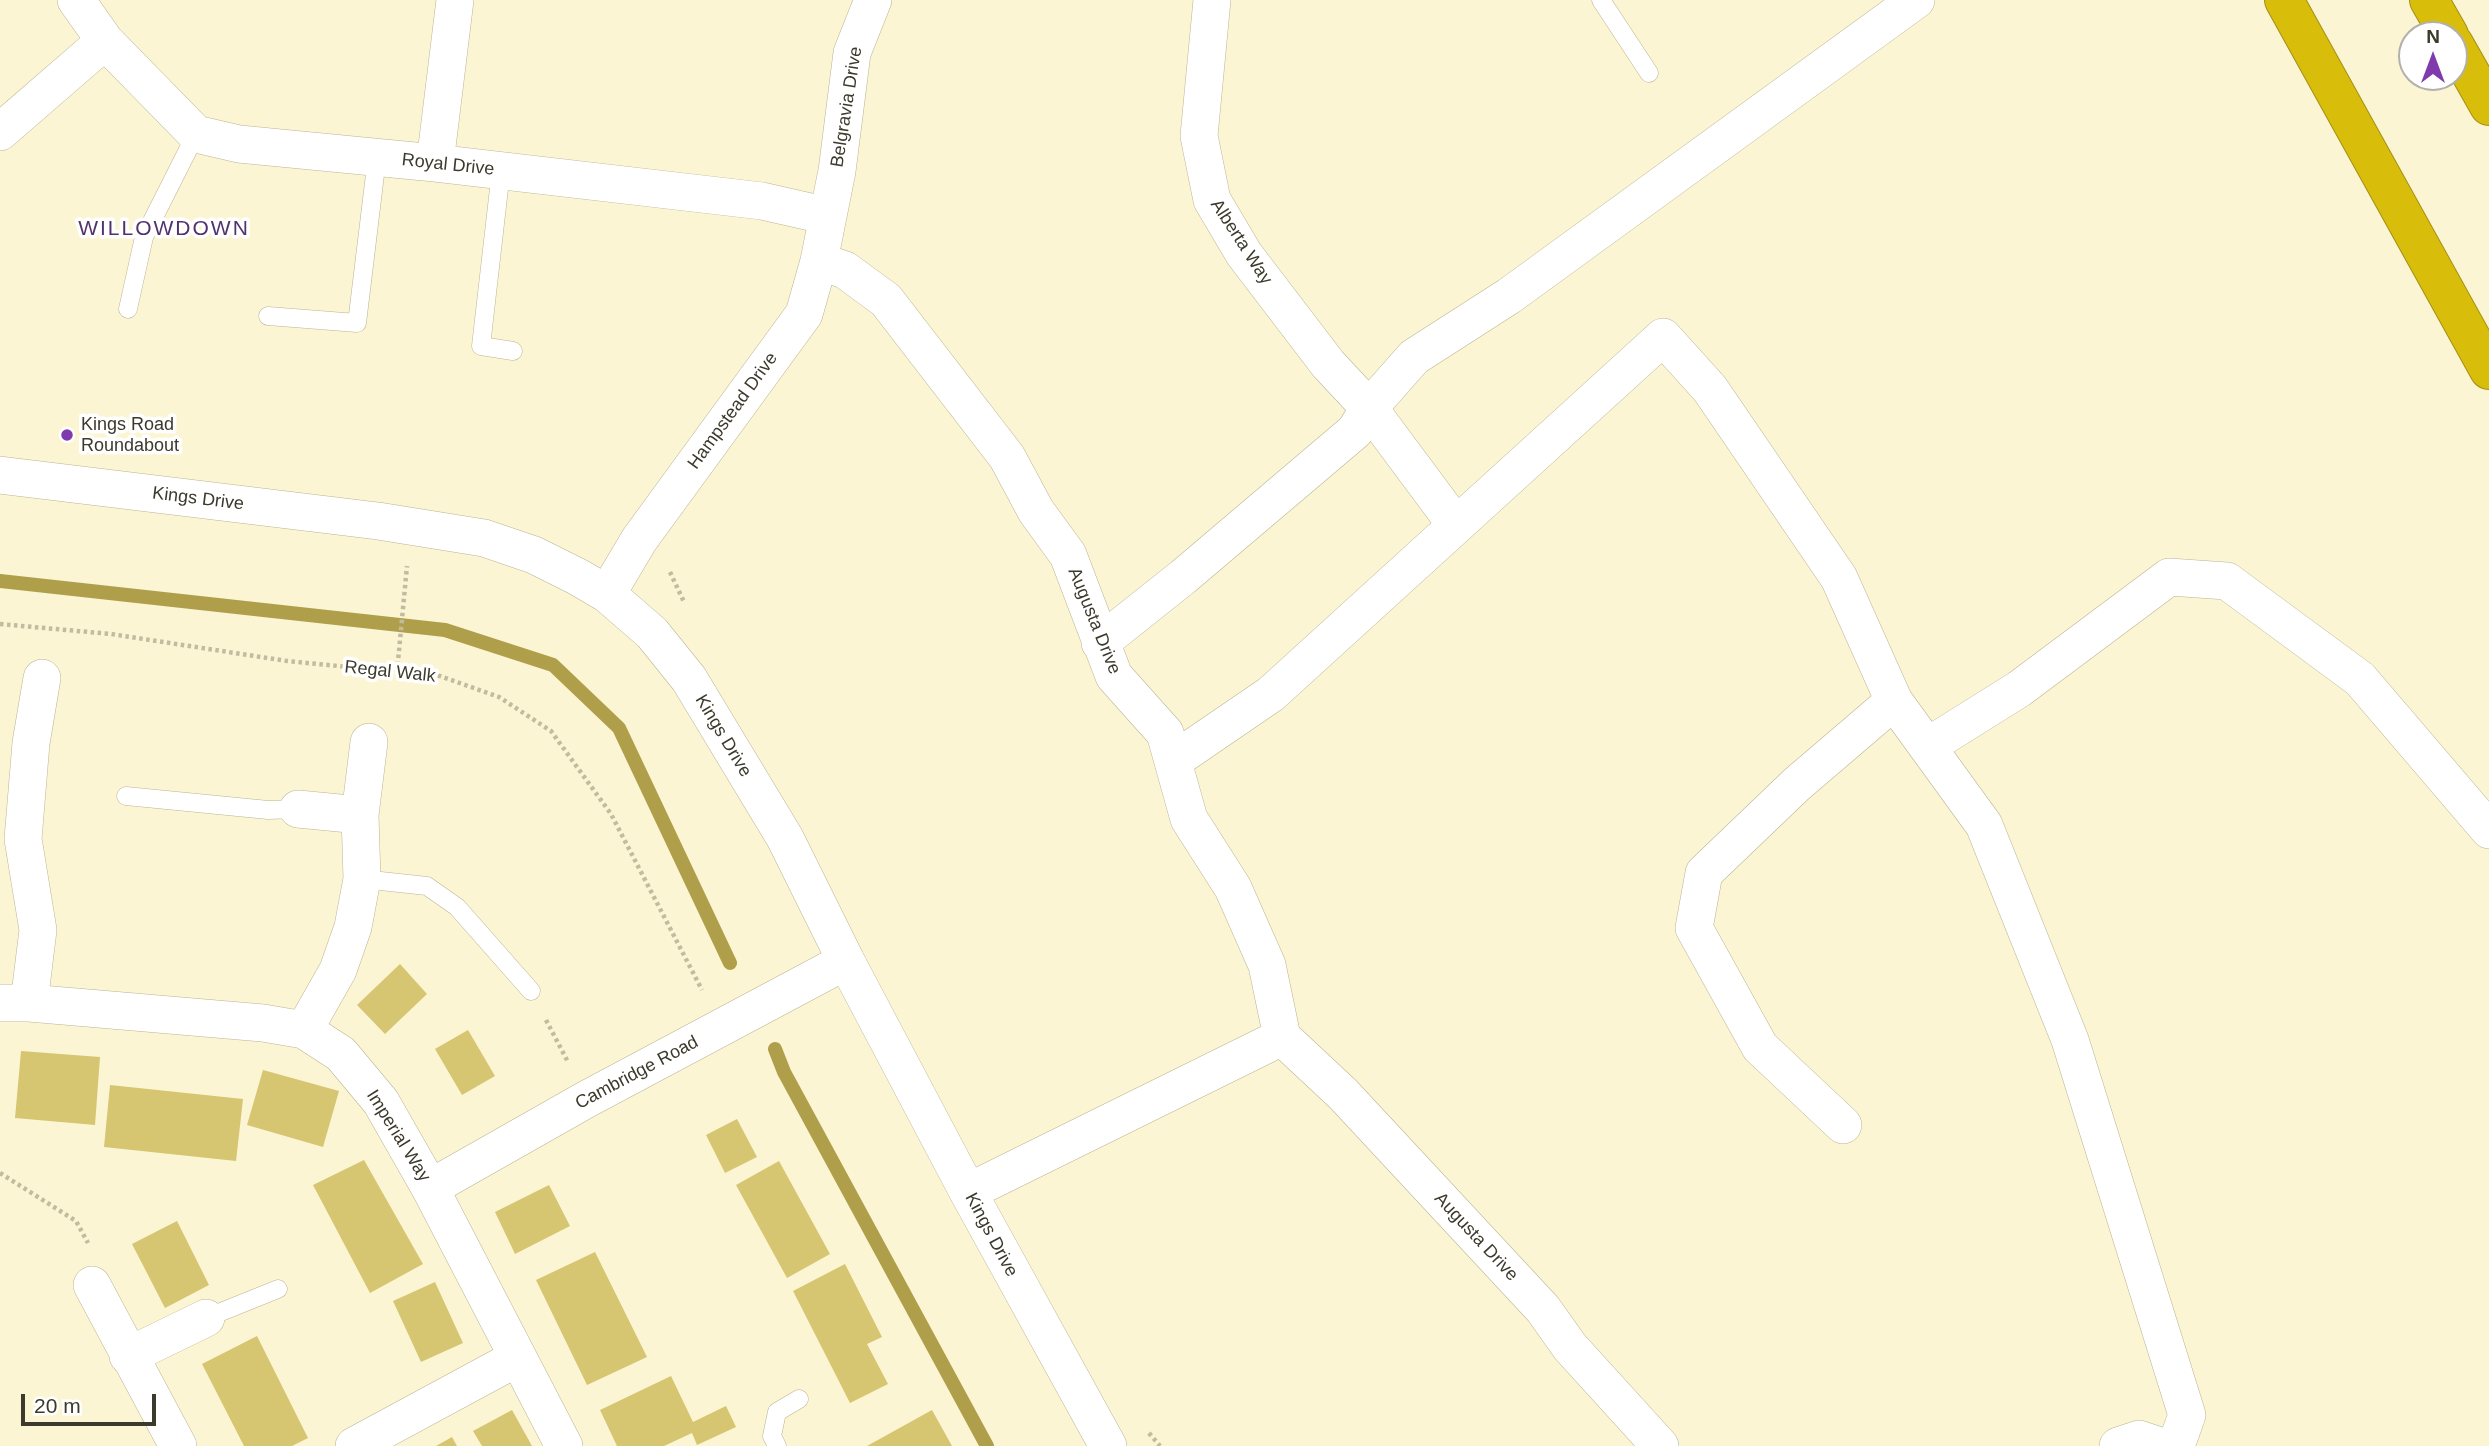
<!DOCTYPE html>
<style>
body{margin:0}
#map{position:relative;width:2489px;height:1446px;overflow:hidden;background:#fcf5d3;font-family:Helvetica,sans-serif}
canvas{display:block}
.north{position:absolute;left:2398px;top:21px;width:70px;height:70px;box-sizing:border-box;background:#fff;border:2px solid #b1b0ab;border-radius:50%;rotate:0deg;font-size:19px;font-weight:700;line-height:28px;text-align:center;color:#3c3a2c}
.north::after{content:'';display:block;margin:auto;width:24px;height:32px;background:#7f3bae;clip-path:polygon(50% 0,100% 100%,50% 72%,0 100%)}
.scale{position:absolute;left:21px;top:1394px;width:135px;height:32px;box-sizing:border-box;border:4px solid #3c3a2c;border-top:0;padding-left:9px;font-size:21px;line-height:24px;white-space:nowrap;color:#3c3a2c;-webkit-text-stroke:5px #fff;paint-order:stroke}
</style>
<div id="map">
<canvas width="2489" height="1446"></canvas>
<div class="north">N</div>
<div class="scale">20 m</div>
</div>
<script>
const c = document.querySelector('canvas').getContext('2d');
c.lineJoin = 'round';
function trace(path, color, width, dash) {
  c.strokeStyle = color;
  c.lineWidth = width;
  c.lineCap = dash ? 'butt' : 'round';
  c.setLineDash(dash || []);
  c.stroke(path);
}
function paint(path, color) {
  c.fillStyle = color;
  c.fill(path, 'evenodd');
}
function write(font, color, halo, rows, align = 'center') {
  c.font = font + ' Helvetica,sans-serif';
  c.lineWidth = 7;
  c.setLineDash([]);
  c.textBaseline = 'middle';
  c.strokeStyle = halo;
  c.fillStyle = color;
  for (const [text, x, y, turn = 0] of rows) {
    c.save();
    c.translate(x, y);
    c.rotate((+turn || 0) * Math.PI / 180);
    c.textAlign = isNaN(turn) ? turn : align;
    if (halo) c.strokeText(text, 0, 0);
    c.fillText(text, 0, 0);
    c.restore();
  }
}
const stream = new Path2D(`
 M0 581 445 630 553 665 619 728 730 963
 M775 1049 784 1072 987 1446`);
const building = new Path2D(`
 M400 964 427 994 385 1034 357 1005Z
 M468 1030 495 1076 462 1095 435 1049Z
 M21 1051 100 1057 95 1125 15 1118Z
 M263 1070 339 1091 323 1147 247 1125Z
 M110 1085 243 1099 236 1161 104 1147Z
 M737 1119 757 1157 725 1173 706 1135Z
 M364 1160 423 1264 370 1293 313 1185Z
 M779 1161 830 1254 787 1278 736 1185Z
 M549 1185 570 1226 515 1254 495 1212Z
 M177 1221 209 1285 165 1308 132 1244Z
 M595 1252 647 1357 587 1385 536 1280Z
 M845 1264 882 1337 867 1344 888 1384 850 1403 793 1291Z
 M435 1282 463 1343 421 1362 393 1301Z
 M257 1336 308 1438 292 1446H244L202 1364Z
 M671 1376 693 1422 726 1406 736 1427 697 1445 692 1433 664 1446H617L600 1410Z
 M512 1410 532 1446H482L473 1431Z
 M932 1410 952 1446H867Z
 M452 1437 457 1446H436Z`);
const path = new Path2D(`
 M670 572 684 602
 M0 624 111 634 287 661 440 676 499 697 551 731 611 814 702 990
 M397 672 407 566
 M546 1020 568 1062
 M0 1173 76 1221 88 1243
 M1149 1433 1160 1446`);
const lane = new Path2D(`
 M1601 0 1649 73
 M501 171 481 346 513 351
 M128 309 144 237 196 134
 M268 316 357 323 377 158
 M126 796 268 810 298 809
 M362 879 427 886 457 907 531 991
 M206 1318 278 1289
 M777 1446 772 1436 777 1412 799 1399`);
const street = new Path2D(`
 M76 0 105 41 196 134 239 144 435 163 762 201 828 216
 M1212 0 1199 136 1212 200 1244 254 1328 364 1369 408 1456 525
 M0 132 105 41
 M435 163 455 0
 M819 261 845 270 886 300 1007 457 1036 511 1068 555 1114 676 1165 733 1189 819 1233 888 1267 965 1282 1037 1343 1094 1543 1309 1570 1347 1660 1446
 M0 475 378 521 484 538 534 555 578 577 607 594 652 633 689 679 785 838 846 961 968 1192 1108 1446
 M607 594 639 540 804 314 819 261 837 171 852 53 873 0
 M1100 643 1183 577 1355 431 1369 408 1414 357 1509 296 1916 0
 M1928 746 2019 689 2169 577 2227 581 2360 679 2489 830
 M1173 761 1271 694 1663 337 1710 389 1839 578 1894 701 1984 825 2070 1040 2187 1415 2176 1446
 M298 809 360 815 362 879 353 927 338 970 304 1030
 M360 815 369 742
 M0 1003H29L263 1023 304 1030 341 1054 381 1102 430 1188 564 1446
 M29 1003 38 930 23 839 31 743 42 678
 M1843 1125 1760 1047 1694 928 1704 873 1797 784 1894 701
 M430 1188 587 1099 846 961
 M968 1192 1282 1037
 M92 1285 178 1446
 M128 1356 206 1318
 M354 1446 517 1358
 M2118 1446 2139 1439 2160 1446`);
const highway = new Path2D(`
 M2284 0 2489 370
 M2429 0 2449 35
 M2454 44 2489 106`);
const markers = [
 [67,435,7,"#7f3bae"]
];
const streetNames = [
 ["Belgravia Drive",847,107,-81],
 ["Royal Drive",448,165,6],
 ["Alberta Way",1241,242,57],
 ["Hampstead Drive",733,411,-54],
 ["Kings Drive",198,499,7],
 ["Augusta Drive",1094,621,68],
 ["Regal Walk",390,672,6],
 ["Kings Drive",723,736,59],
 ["Cambridge Road",637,1073,-28],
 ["Imperial Way",398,1136,58],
 ["Kings Drive",991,1235,62],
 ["Augusta Drive",1476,1237,47]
];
const poiNames = [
 ["Kings Road",81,425],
 ["Roundabout",81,446]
];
const quarterNames = [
 ["WILLOWDOWN",164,229]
];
trace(stream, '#af9f4b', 14);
paint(building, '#d6c571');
trace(lane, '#bab493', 19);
trace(street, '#bab493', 38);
trace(highway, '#a28f17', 40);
trace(path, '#c1bb9f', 4.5, [3.5, 3.5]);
trace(lane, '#fff', 18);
trace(street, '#fff', 37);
trace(highway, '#d9bd0b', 38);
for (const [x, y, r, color] of markers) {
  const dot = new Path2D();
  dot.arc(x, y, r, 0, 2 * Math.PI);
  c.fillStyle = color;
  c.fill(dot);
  trace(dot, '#fff', 2.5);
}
write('18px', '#3c3a2c', '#fff', streetNames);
write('18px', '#3c3a2c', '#fff', poiNames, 'left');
c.letterSpacing = '2px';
write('21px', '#52326c', '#fff', quarterNames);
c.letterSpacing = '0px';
</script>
